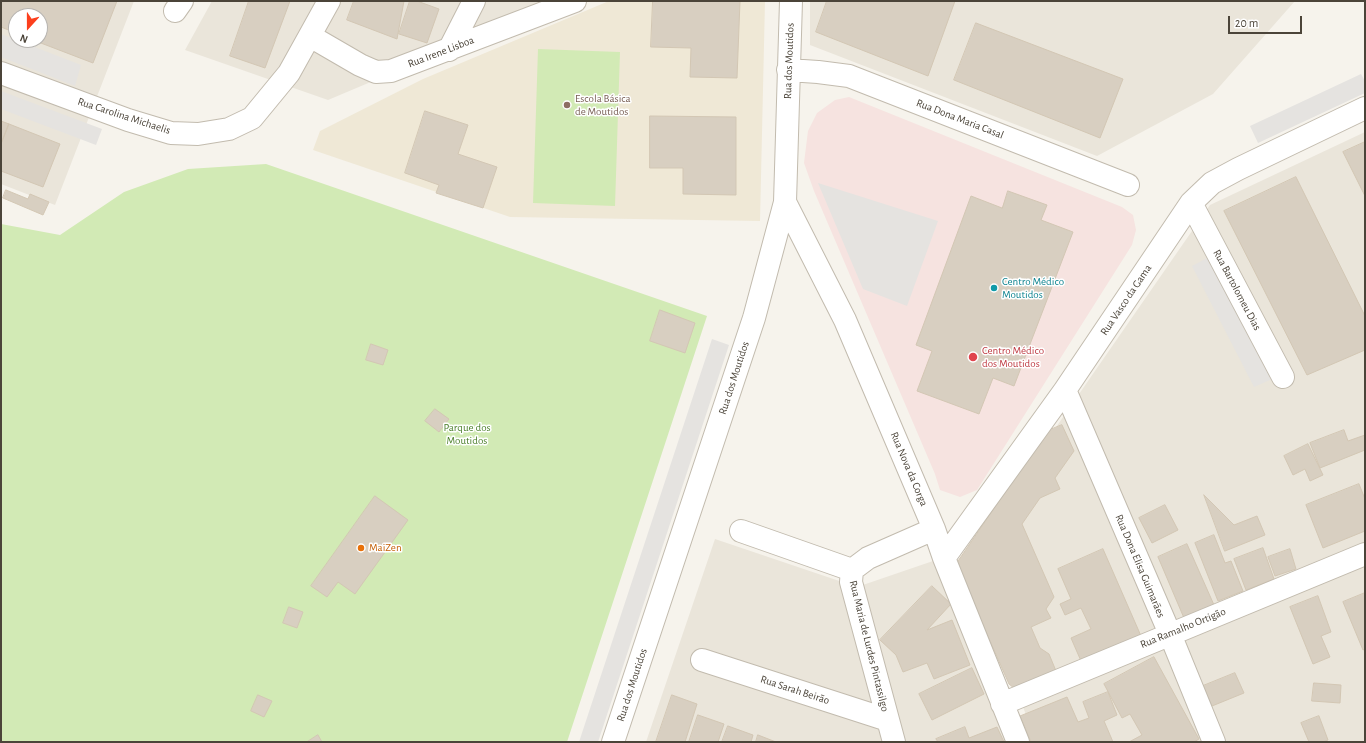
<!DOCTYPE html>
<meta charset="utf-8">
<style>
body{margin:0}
#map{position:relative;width:1366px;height:743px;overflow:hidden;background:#f6f3ec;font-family:"Alegreya Sans",sans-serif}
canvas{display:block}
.frame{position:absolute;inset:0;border:2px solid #4b4439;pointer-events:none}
.north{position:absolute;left:8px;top:8px;width:40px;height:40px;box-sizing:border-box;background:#fff;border:1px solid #b7b4b0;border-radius:50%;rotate:201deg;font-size:11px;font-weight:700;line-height:16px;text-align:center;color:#4b4439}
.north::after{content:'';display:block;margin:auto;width:14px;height:18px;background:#fc3f1d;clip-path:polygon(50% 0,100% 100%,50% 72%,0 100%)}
.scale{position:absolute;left:1228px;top:16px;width:74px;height:18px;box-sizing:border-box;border:2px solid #4b4439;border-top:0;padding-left:5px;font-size:12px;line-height:14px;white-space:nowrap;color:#4b4439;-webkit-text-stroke:3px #fff;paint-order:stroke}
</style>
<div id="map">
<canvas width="1366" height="743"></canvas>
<div class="frame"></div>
<div class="north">N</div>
<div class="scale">20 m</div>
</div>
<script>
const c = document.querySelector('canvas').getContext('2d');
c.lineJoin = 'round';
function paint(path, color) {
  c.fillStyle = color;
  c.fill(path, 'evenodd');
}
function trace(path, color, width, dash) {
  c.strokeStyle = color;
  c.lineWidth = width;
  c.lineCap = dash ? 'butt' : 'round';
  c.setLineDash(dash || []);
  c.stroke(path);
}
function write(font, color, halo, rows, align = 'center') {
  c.font = font + ' "Alegreya Sans",sans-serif';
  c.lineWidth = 3;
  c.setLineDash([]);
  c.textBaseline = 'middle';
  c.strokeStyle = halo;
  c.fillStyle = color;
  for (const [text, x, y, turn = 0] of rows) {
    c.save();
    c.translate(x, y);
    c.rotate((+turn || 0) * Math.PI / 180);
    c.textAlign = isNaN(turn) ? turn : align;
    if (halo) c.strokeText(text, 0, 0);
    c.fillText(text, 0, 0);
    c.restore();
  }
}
const residential = new Path2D(`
 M1 1H134L55 205 1 184ZM16 16H40V40H16Z
 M212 1H563L328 100 185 50Z
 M810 1H1295L1213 94 1097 156 810 45Z
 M1365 132V742H1037L964 560 1210 205Z
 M715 539 857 587 933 561 1007 742H646Z`);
const education = new Path2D(`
 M609 1H765L760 221 510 217 313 150 320 131 423 79Z`);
const medical = new Path2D(`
 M849 97 1122 207 1133 215 1136 230 1132 245 977 490 960 497 940 490 935 474 814 191 804 163 808 131 817 113 835 100Z`);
const green = new Path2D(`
 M538 49 620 52 615 206 533 203Z
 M266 164 707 316 567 742H1V224L60 235 124 192 188 169Z`);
const parking = new Path2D(`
 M1 34 81 65 75 86 1 57Z
 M1361 74 1365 81V93L1258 143 1250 126Z
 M1 91 102 129 96 145 1 109Z
 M818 183 938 221 907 306 863 289Z
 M1209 257 1272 379 1254 387 1192 266Z
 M712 339 729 345 598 742H579Z`);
const building = new Path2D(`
 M1 1H117L93 63 33 40H40V16H16V33L1 27Z
 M249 1H290L265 68 230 56Z
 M354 1H404L397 39 347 20Z
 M410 1H417L439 9 427 43 399 34Z
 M653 1H740L737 78 690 77 691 48 651 47Z
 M827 1H955L928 76 816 32Z
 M976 23 1123 79 1100 138 954 80Z
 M425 111 468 125 458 154 497 167 483 208 436 193 439 185 405 173Z
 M650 116 736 117V195L683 194V168H650Z
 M1 121 9 124 1 144Z
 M9 124 60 144 43 187 1 171V144Z
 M1365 142V196L1343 152Z
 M1296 177 1365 316V350L1307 375 1224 211Z
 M6 190 28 199 30 194 49 202 43 215 3 198Z
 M1008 191 1047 205 1041 220 1073 232 1014 386 993 378 979 414 917 391 932 351 916 345 971 196 1002 208Z
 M660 310 695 323 685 353 650 341Z
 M371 344 388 350 383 365 366 360Z
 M435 409 449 419 439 432 425 421Z
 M1062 425 1074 451 1055 478 1060 489 1040 498 1022 524 1054 597 1046 609 1051 618 1031 627 1040 648 1049 654 1056 671 1015 689 1009 684 956 564 1047 431Z
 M1344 430 1348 441 1365 435V450L1320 468 1310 443Z
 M1308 444 1323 475 1310 481 1305 469 1293 475 1284 456Z
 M1359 484 1365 499V531L1323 548 1306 505Z
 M1204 495 1234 525 1257 516 1265 535 1225 551Z
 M375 496 408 520 355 594 338 582 327 597 311 586Z
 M1165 505 1178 530 1152 543 1139 518Z
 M1214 535 1225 563 1231 561 1243 591 1218 601 1195 543Z
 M1187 544 1214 605 1184 618 1158 557Z
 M1263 548 1274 579 1246 590 1234 559Z
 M1103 549 1141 636 1081 661 1071 638 1091 629 1081 608 1065 615 1060 604 1071 599 1058 569Z
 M1290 549 1296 569 1275 576 1268 557Z
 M932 586 951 604 927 630 952 620 970 665 934 679 927 663 903 672 896 655 880 640Z
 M1365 593V649L1363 650 1343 602Z
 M1318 596 1331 632 1321 636 1330 657 1313 664 1290 607Z
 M289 607 303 612 297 628 283 623Z
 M1154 657 1199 739 1194 742H1129L1142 735 1130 714 1122 718 1104 684Z
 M972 668 984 694 932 720 919 694Z
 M1235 673 1244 693 1212 706 1203 686Z
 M1314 683 1341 685 1340 703 1312 701Z
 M1108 692 1117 715 1104 721 1113 742H1031L1020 716 1067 697 1078 722 1089 718 1083 702Z
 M258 695 272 701 264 717 251 711Z
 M672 695 697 704 685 742H656Z
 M698 715 724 724 718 742H689Z
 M1319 716 1328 740 1323 742H1309L1301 723Z
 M728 726 753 735 751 742H722Z
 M965 727 969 738 997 727 1004 742H938L936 739Z
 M318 735 322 742H307Z
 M758 735 776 742H756Z`);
const minor = new Path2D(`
 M175 11 182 1
 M310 36 360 65 376 72 391 71 575 1
 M449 50 474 1
 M788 70 818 72 849 76 1128 185
 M1 73 128 120 171 133 198 134 229 129 252 118 289 73 329 1
 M785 202 845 320 934 529 944 558 1018 742
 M1191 203 1283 377
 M1065 390 1170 634 1214 742
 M741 531 852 570
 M944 558 1065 390 1191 203 1212 183 1238 169 1365 108
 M702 660 888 720
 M1002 704 1365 554
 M613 742 754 318 785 202 791 1
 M894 742 851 582 852 570 868 558 934 529`);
const markers = [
 [567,105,4,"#8d6e63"],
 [994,288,4,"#0f9aa8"],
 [973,357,5,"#e0444e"],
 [361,548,4,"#e8710a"]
];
const streetNames = [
 ["Rua Irene Lisboa",441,52,-21],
 ["Rua dos Moutidos",789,61,-88],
 ["Rua Carolina Michaelis",124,116,18],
 ["Rua Dona Maria Casal",960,119,21],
 ["Rua Bartolomeu Dias",1237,290,62],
 ["Rua Vasco da Gama",1126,300,-56],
 ["Rua dos Moutidos",734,378,-72],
 ["Rua Nova da Corga",909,469,67],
 ["Rua Dona Elisa Guimarães",1140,566,67],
 ["Rua Ramalho Ortigão",1183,628,-22],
 ["Rua Maria de Lurdes Pintassilgo",869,646,76],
 ["Rua dos Moutidos",632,685,-72],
 ["Rua Sarah Beirão",795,690,18]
];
const educationNames = [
 ["Escola Básica",575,99],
 ["de Moutidos",575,112]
];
const cultureNames = [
 ["Centro Médico",1002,282],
 ["Moutidos",1002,295]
];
const healthNames = [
 ["Centro Médico",982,351],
 ["dos Moutidos",982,364]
];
const parkNames = [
 ["Parque dos",467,428],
 ["Moutidos",467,441]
];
const foodNames = [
 ["MaiZen",369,548]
];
paint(residential, '#eae5da');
paint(education, '#efe8d6');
paint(medical, '#f6e3e0');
paint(green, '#d2eab5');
paint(parking, '#e5e3e0');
paint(building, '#d8cfc1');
trace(building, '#d3c7b4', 1);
trace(minor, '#c2bbae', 24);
trace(minor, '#fff', 22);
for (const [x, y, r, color] of markers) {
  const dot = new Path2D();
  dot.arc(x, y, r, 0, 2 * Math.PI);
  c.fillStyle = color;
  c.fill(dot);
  trace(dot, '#fff', 1.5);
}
write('11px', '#4b4439', '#fff', streetNames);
write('11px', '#785e54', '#fff', educationNames, 'left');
write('11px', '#0d838f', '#fff', cultureNames, 'left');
write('11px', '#be3a42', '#fff', healthNames, 'left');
write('11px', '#4a7f2a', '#fff', parkNames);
write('11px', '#c56008', '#fff', foodNames, 'left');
</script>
